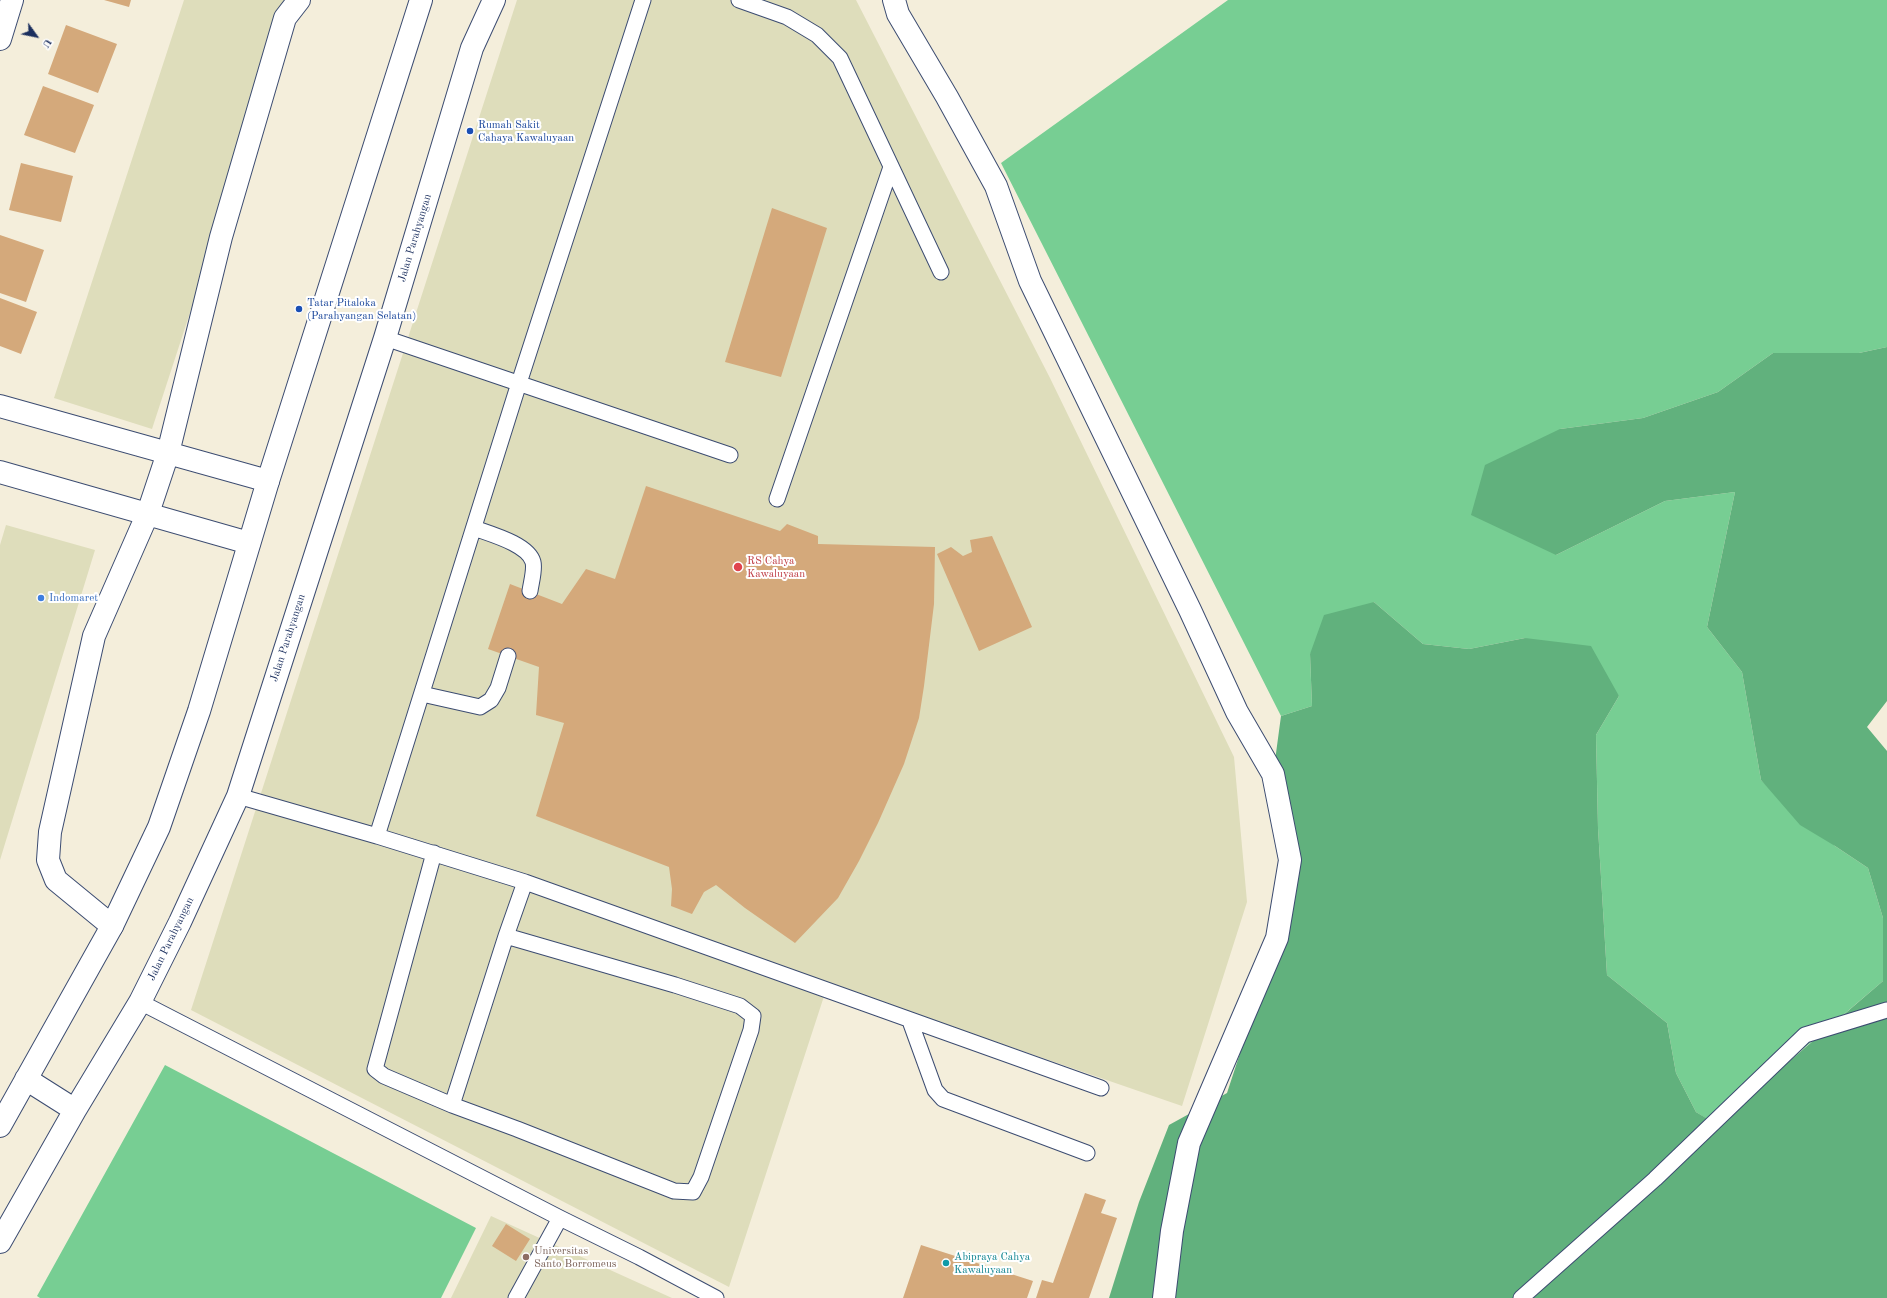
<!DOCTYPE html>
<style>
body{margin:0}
#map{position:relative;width:1887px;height:1298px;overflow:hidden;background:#f4eedb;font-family:"Old Standard TT",serif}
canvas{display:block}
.north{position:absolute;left:16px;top:16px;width:40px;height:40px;-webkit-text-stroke:3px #fff;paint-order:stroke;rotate:123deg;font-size:11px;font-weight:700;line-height:16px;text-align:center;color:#1b2f5e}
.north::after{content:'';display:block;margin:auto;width:14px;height:18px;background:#1b2f5e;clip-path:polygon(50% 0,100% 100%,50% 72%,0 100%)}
</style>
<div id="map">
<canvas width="1887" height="1298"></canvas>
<div class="north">U</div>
</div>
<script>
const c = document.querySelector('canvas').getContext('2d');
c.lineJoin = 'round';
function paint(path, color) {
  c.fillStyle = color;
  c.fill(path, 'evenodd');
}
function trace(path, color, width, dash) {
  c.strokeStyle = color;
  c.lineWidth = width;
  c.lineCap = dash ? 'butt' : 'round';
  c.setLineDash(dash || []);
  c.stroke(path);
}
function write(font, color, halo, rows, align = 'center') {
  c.font = font + ' "Old Standard TT",serif';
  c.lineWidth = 4;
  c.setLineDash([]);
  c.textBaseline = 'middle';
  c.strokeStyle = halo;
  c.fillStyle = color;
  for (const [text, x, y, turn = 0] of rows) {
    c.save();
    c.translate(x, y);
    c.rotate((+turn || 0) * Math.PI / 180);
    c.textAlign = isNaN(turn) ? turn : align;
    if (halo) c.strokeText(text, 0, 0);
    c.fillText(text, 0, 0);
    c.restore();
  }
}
const built = new Path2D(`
 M184 0H292L152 429 54 398Z
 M517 0H856L1050 378 1234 757 1247 902 1182 1106 828 984 729 1287 191 1010Z
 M6 525 95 550 0 860V545Z
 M491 1216 672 1298H451Z`);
const green = new Path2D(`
 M1228 0H1887V347L1859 353H1773L1718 392 1643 418 1560 429 1556 555 1665 501 1735 492 1707 627 1742 672 1761 780 1835 846 1868 868 1883 918V981L1715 1124 1696 1112 1676 1073 1667 1023 1607 975 1598 828 1596 735 1619 696 1525 638 1469 649 1423 644 1374 602 1310 654 1312 706 1281 716 1001 163Z
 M165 1065 476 1228 441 1298H40L37 1296Z`);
const forest = new Path2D(`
 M1887 347V701L1867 727 1887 751V1298H1109L1139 1202 1169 1125 1227 1093 1286 913 1270 798 1281 716 1312 706 1310 654 1324 615 1374 602 1423 644 1469 649 1525 638 1591 646 1619 696 1596 735 1598 828 1607 975 1667 1023 1676 1073 1696 1112 1716 1124 1883 981V918L1868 868 1835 846 1800 825 1761 780 1742 672 1707 627 1735 492 1665 501 1556 555 1471 515 1485 465 1560 429 1643 418 1718 392 1773 353H1859Z`);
const building = new Path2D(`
 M104 0H131L129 7Z
 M66 25 117 44 98 93 48 74Z
 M43 86 94 105 75 153 24 135Z
 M21 163 73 176 61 222 9 210Z
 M772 208 827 228 781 377 725 362Z
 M0 235 44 250 26 302 0 293Z
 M0 298 37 312 21 354 0 346Z
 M646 486 780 531 787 524 818 536V544L935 547 934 604 924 686 919 718 904 764 878 823 859 861 838 898 795 943 745 908 716 885 704 892 692 914 671 906 672 889 669 867 536 816 564 723 536 715 539 667 488 649 510 584 562 604 586 569 615 579Z
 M992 536 1032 627 979 651 937 554 951 547 963 556 972 552 970 540Z
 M1085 1193 1106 1200 1101 1213 1117 1218 1089 1298H1036L1042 1280 1053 1283Z
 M506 1224 530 1239 516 1261 492 1246Z
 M921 1245 1033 1281 1027 1298H903Z`);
const lane = new Path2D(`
 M739 0 787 17 817 35 840 58 941 272
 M385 338 730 455
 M777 499 891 167
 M474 528C490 534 528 544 533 562 535 570 531 583 530 591
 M422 694 480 707 491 700 498 688 508 656
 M238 796 377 836 519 383 643 0
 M377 836 525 882 1101 1088
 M434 853 375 1069 384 1076 452 1105 517 1129 674 1191 693 1192 701 1177 751 1030 753 1016 740 1006 675 985 506 936
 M140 1002 560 1218 639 1257 716 1298
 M910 1021 935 1090 943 1099 1087 1153
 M452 1105 506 936 525 882
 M516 1298 560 1218
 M1521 1298 1655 1179 1805 1035 1887 1010`);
const street = new Path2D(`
 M894 0 898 14 947 97 996 186 1030 281 1190 610 1237 712 1273 774 1290 860 1277 938 1189 1143 1172 1231 1164 1298
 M0 39 12 0
 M0 406 268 481
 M0 472 249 543
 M112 926 56 880 48 860 50 832 94 636 148 513 168 453 221 237 285 18 299 0`);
const secondary = new Path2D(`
 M26 1079 75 1110
 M0 1126 112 926 159 827 199 711 268 481 421 0
 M0 1242 75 1110 140 1002 180 922 238 796 385 338 472 48 494 0`);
const markers = [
 [470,131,4,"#1a4fb4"],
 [299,309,4,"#1a4fb4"],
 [738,567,5,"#e0444e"],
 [41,598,4,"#3f7fe0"],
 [526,1257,4,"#8d6e63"],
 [946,1263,4,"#0f9aa8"]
];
const transitNames = [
 ["Rumah Sakit",478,125],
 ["Cahaya Kawaluyaan",478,138],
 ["Tatar Pitaloka",307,303],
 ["(Parahyangan Selatan)",307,316]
];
const streetNames = [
 ["Jalan Parahyangan",415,238,-73],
 ["Jalan Parahyangan",288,638,-72],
 ["Jalan Parahyangan",171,939,-64]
];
const healthNames = [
 ["RS Cahya",747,561],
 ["Kawaluyaan",747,574]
];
const shopNames = [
 ["Indomaret",49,598]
];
const educationNames = [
 ["Universitas",534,1251],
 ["Santo Borromeus",534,1264]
];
const cultureNames = [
 ["Abipraya Cahya",954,1257],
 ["Kawaluyaan",954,1270]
];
paint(built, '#deddbb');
paint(green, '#77ce93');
paint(forest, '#61b17d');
paint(building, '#d4a97b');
trace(lane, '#3c4c71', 17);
trace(street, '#3c4c71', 24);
trace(secondary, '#3c4c71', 24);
trace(lane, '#fff', 15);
trace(street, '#fff', 22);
trace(secondary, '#fff', 22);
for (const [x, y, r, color] of markers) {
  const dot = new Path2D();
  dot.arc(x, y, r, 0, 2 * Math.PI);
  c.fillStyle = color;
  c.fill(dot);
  trace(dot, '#fff', 1.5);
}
write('11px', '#164399', '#fff', transitNames, 'left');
write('11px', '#1b2f5e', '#fff', streetNames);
write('11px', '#be3a42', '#fff', healthNames, 'left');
write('11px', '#366cbe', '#fff', shopNames, 'left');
write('11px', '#785e54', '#fff', educationNames, 'left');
write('11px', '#0d838f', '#fff', cultureNames, 'left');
</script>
